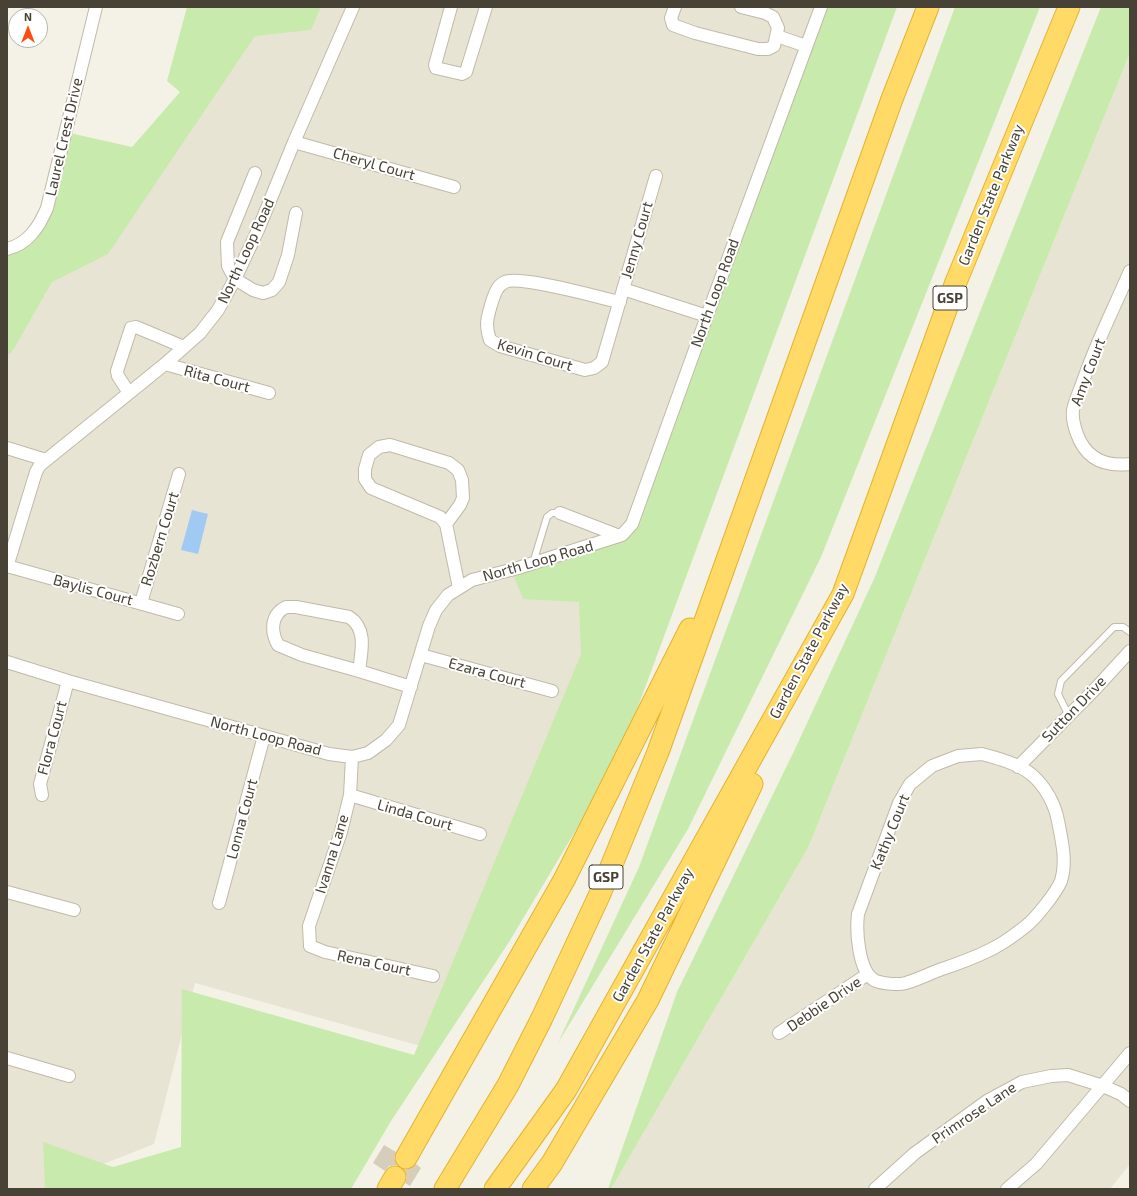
<!DOCTYPE html>
<style>
body{margin:0}
#map{position:relative;width:1137px;height:1196px;overflow:hidden;background:#f4f1e6;font-family:"Exo 2",sans-serif}
canvas{display:block}
.frame{position:absolute;inset:0;border:8px solid #474235;pointer-events:none}
.north{position:absolute;left:8px;top:8px;width:40px;height:40px;box-sizing:border-box;background:#fff;border:1px solid #b5b3ae;border-radius:50%;rotate:0deg;font-size:11px;font-weight:700;line-height:16px;text-align:center;color:#474235}
.north::after{content:'';display:block;margin:auto;width:14px;height:18px;background:#ff4c12;clip-path:polygon(50% 0,100% 100%,50% 72%,0 100%)}
</style>
<div id="map">
<canvas width="1137" height="1196"></canvas>
<div class="frame"></div>
<div class="north">N</div>
</div>
<script>
const c = document.querySelector('canvas').getContext('2d');
c.lineJoin = 'round';
function paint(path, color) {
  c.fillStyle = color;
  c.fill(path, 'evenodd');
}
function trace(path, color, width, dash) {
  c.strokeStyle = color;
  c.lineWidth = width;
  c.lineCap = dash ? 'butt' : 'round';
  c.setLineDash(dash || []);
  c.stroke(path);
}
function write(font, color, halo, rows, align = 'center') {
  c.font = font + ' "Exo 2",sans-serif';
  c.lineWidth = 4;
  c.setLineDash([]);
  c.textBaseline = 'middle';
  c.strokeStyle = halo;
  c.fillStyle = color;
  for (const [text, x, y, turn = 0] of rows) {
    c.save();
    c.translate(x, y);
    c.rotate((+turn || 0) * Math.PI / 180);
    c.textAlign = isNaN(turn) ? turn : align;
    if (halo) c.strokeText(text, 0, 0);
    c.fillText(text, 0, 0);
    c.restore();
  }
}
const residential = new Path2D(`
 M269 7H847L424 1047 195 983 154 1144 73 1176 71 1189H7V323Z
 M1130 53V1164L1110 1189H611L808 848Z`);
const green = new Path2D(`
 M187 7H321L311 30 255 36 108 254 52 282 12 352 7 355V256L9 250 49 219 70 133 132 147 180 92 167 81Z
 M822 7H897L619 758 509 942 391 1121 351 1189H45L43 1142 113 1167 181 1147 182 989 414 1055 581 654 579 602 523 599 512 572 629 530Z
 M955 7H1040L821 557 688 829 558 1043 639 867Z
 M1101 7H1130V53L808 848 611 1189H608L677 992 795 749 874 579Z`);
const water = new Path2D(`
 M192 510 208 514 198 554 181 550Z`);
const building = new Path2D(`
 M384 1145 396 1152 394 1158 397 1165 389 1166 385 1171 373 1163Z
 M416 1164 421 1168 410 1186 405 1183 407 1177 404 1170 412 1168Z`);
const service = new Path2D(`
 M533 563 547 517 552 513H560
 M1069 716 1058 694 1061 681 1114 627H1123L1130 632`);
const minor = new Path2D(`
 M451 7 435 65 436 68 462 74 466 72 486 7
 M675 7 671 18 673 25 695 33 758 49H768L774 46 778 28 773 17 765 13 741 7
 M777 36 806 46
 M294 142 454 187
 M255 173 227 242 228 266 235 279 253 290 263 293 272 290 279 282 288 255 296 213
 M7 249C28 244 39 227 47 208L96 7
 M1130 271C1114 308 1095 345 1082 384 1079 392 1075 401 1073 410 1072 418 1074 426 1077 434 1086 459 1105 467 1130 464
 M623 289 707 316
 M620 302C600 298 520 275 505 282 496 286 494 296 491 305 487 319 485 325 490 340L500 346 585 370 594 368 602 362 656 176
 M165 364 269 393
 M129 393 118 376 117 371 131 328 136 327 184 347
 M390 445 449 463 458 470 462 480 463 498 460 505 446 524 440 517 371 488 365 479V469L369 455 379 447Z
 M7 448 46 460
 M560 513 617 535H622
 M446 524 459 588
 M7 566 178 614
 M7 567 36 472 40 465 165 364 200 333 218 310 235 279 258 230 294 142 353 7
 M141 603 179 474
 M286 607H296L349 617C368 629 361 653 359 671L302 655 278 645C271 632 270 615 286 607Z
 M421 655 552 691
 M7 662 68 681 329 754 352 757 368 753 386 740 399 725 429 626 436 610 448 595 472 580 518 568 622 535 632 524 707 316 821 7
 M359 671 411 687
 M982 754C997 758 1020 764 1032 775 1045 786 1055 804 1058 821 1062 841 1067 862 1061 881 1056 893 1036 918 1026 926 1017 933 1008 940 999 945 979 957 956 964 934 972 925 976 916 980 906 983 898 985 884 984 876 981 858 973 856 931 858 914L899 803 910 784 932 766 958 756Z
 M352 757 350 795 341 832 309 926 310 946 325 952 433 976
 M1018 767 1096 688 1130 651
 M42 795 40 784 68 681
 M350 795 480 834
 M7 892 74 910
 M219 903 264 736
 M779 1033 868 974
 M7 1058 69 1076
 M875 1189 915 1153 987 1101 1022 1082 1051 1076 1068 1075 1103 1086 1121 1094 1130 1101
 M1007 1189 1036 1164 1130 1053`);
const motorway = new Path2D(`
 M406 1158 564 880 690 629
 M388 1189 395 1177
 M445 1189 508 1085 542 1018 599 896 658 752 892 99 928 7
 M495 1189 566 1090 843 594 956 282 1069 7
 M533 1189 552 1163 648 1000 752 784`);
const shields = [
 [950,298,34],
 [606,877,34]
];
const shieldNames = [
 ["GSP",950,298],
 ["GSP",606,877]
];
const streetNames = [
 ["Laurel Crest Drive",64,137,-77],
 ["Cheryl Court",374,164,16],
 ["Garden State Parkway",991,195,-68],
 ["Jenny Court",637,240,-74],
 ["North Loop Road",246,251,-65],
 ["North Loop Road",715,293,-70],
 ["Kevin Court",535,355,17],
 ["Amy Court",1088,372,-69],
 ["Rita Court",217,379,15],
 ["Rozbern Court",160,539,-73],
 ["North Loop Road",538,561,-16],
 ["Baylis Court",93,590,15],
 ["Garden State Parkway",809,651,-62],
 ["Ezara Court",487,673,15],
 ["Sutton Drive",1074,709,-46],
 ["North Loop Road",266,736,15],
 ["Flora Court",52,738,-75],
 ["Linda Court",415,815,16],
 ["Lonna Court",242,819,-75],
 ["Kathy Court",890,832,-68],
 ["Ivanna Lane",332,854,-73],
 ["Garden State Parkway",653,935,-61],
 ["Rena Court",374,963,12],
 ["Debbie Drive",824,1004,-34],
 ["Primrose Lane",974,1113,-34]
];
paint(residential, '#e8e4d4');
paint(green, '#c9eaad');
paint(water, '#a0caf4');
paint(building, '#d6cebb');
trace(service, '#c0baa8', 8);
trace(minor, '#c0baa8', 14);
trace(motorway, '#e4b330', 23);
trace(service, '#fff', 6);
trace(minor, '#fff', 12);
trace(motorway, '#ffda66', 21);
for (const [x, y, w] of shields) {
  const box = new Path2D();
  box.roundRect(x - w / 2, y - 12, w, 24, 3);
  c.fillStyle = '#fff';
  c.fill(box);
  trace(box, '#474235', 1);
}
write('bold 14px', '#474235', null, shieldNames);
write('15px', '#474235', '#fff', streetNames);
</script>
